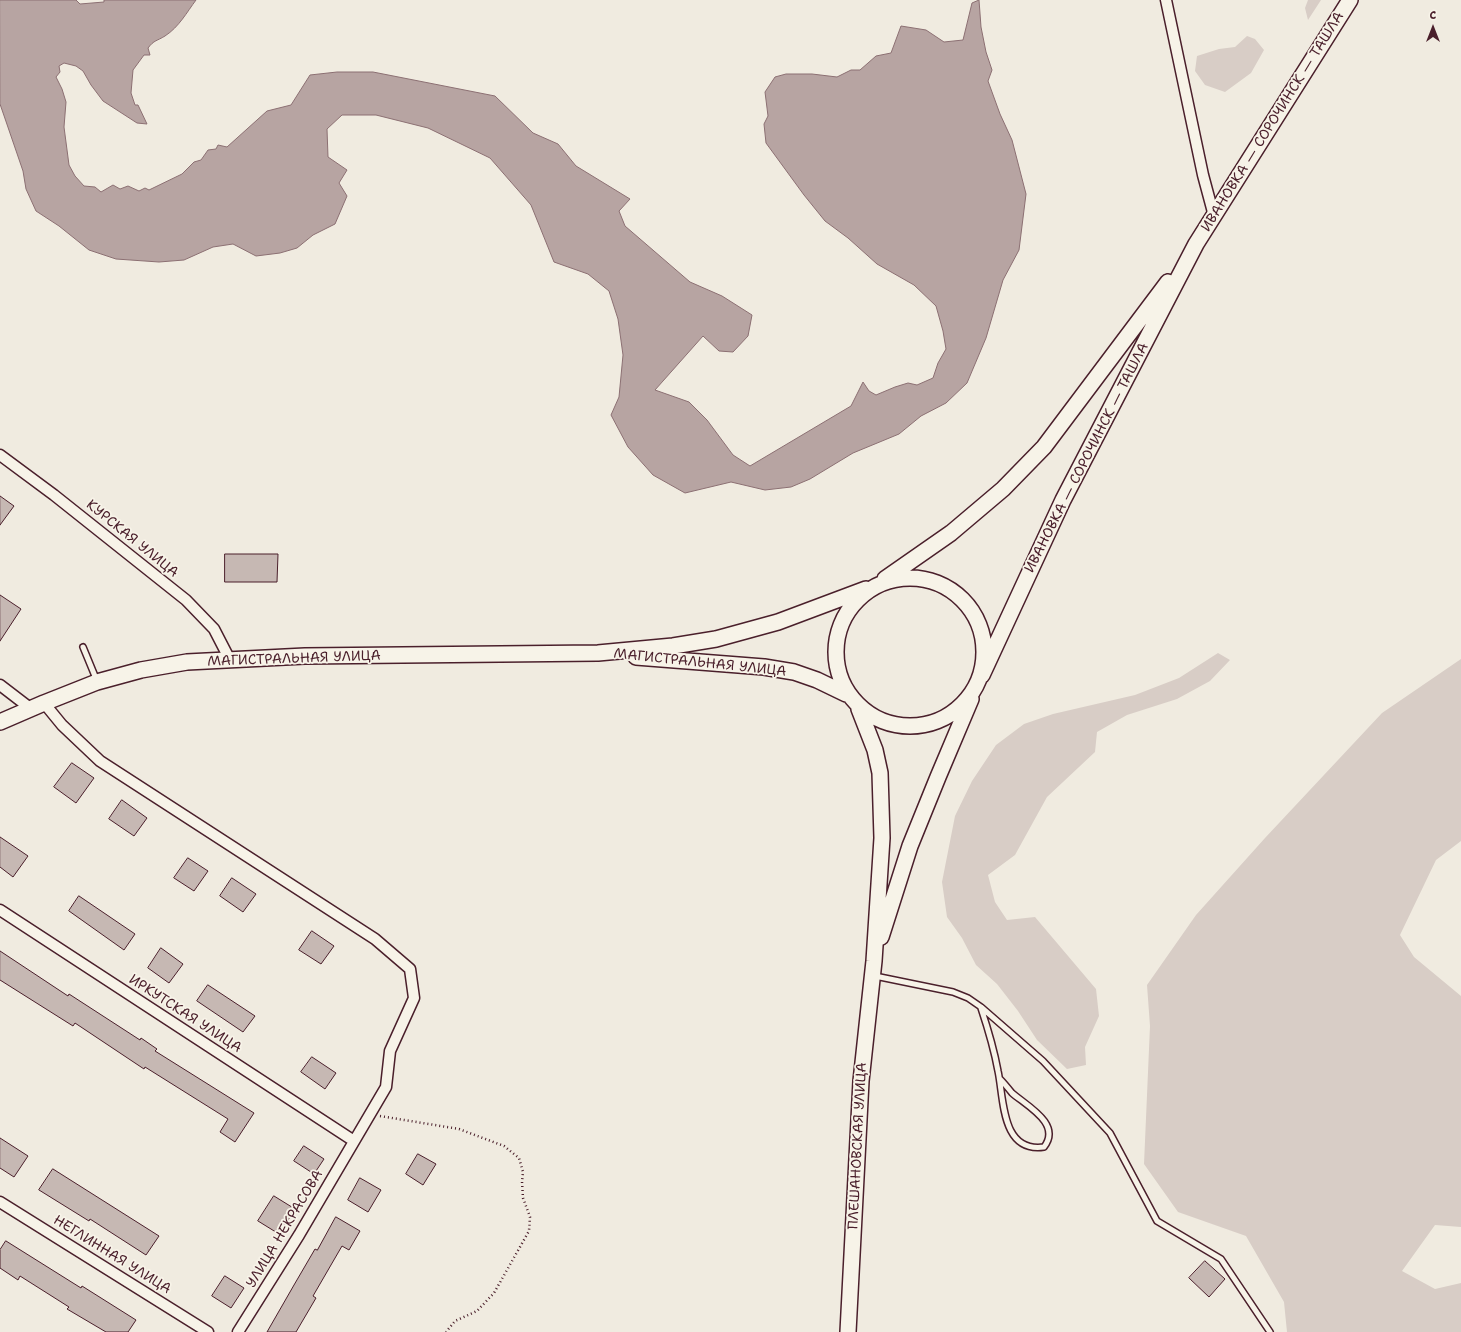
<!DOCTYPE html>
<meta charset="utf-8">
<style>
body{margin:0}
#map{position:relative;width:1461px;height:1332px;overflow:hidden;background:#f0ebe0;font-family:"Shantell Sans",sans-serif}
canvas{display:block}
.north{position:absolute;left:1413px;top:8px;width:40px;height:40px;-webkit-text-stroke:3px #f7f3e8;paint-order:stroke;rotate:0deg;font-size:11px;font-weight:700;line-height:16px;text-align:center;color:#4a1f2b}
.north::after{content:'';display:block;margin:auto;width:14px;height:18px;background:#4a1f2b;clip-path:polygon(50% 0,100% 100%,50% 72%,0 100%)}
</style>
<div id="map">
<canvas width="1461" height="1332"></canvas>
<div class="north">С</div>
</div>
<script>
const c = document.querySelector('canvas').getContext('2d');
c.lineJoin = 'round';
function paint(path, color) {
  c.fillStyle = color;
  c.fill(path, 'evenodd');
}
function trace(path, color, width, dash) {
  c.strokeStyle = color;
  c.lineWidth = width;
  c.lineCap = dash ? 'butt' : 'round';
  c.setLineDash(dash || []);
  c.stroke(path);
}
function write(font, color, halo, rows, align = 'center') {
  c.font = font + ' "Shantell Sans",sans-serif';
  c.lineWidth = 3.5;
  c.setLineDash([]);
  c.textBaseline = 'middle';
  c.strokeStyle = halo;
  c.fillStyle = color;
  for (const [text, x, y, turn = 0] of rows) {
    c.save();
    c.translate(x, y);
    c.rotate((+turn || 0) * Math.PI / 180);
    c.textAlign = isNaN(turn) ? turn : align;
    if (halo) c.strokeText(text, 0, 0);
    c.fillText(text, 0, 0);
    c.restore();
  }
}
const green = new Path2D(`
 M1308 0H1321L1308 20 1305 8Z
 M1247 36 1255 39 1264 50 1251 73 1225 92 1205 85 1195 71 1197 56 1219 49 1235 47Z
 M1218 653 1230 660 1210 681 1177 699 1127 715 1097 732 1095 752 1047 797 1015 855 988 875 995 902 1007 920 1035 917 1096 989 1099 1016 1085 1047 1086 1065 1067 1069 1037 1040 1018 1011 997 984 976 965 962 938 947 917 942 882 955 816 972 781 996 745 1024 724 1053 714 1135 695 1179 678Z
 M1461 659V841L1436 860 1400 935 1414 957 1461 996V1227L1435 1225 1402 1271 1435 1289 1461 1283V1332H1287L1284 1302 1246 1236 1178 1212 1144 1164 1150 1026 1147 985 1196 915 1265 838 1382 713Z`);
const water = new Path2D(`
 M0 0H76L80 4 104 2V0H196C187 12 179 27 165 36 157 41 154 40 148 48L150 55H144L133 70 131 93 135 105H138L147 124 137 123 103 101 91 85 83 71 76 66 64 63 59 66 60 72 56 77 62 89 66 102 64 127 69 165 75 176 84 186 95 187 101 192 113 185 120 189 128 186 139 191 145 188 149 190 182 174 194 162 201 160 208 150 216 149 218 145 227 147 267 111 291 105 310 75 337 72H373L495 96 533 133 558 144 576 166 630 199 619 211 625 226 690 282 722 296 752 315 748 336 733 352 719 351 703 336 655 390 689 402 707 420 733 455 750 466 851 406 863 382 869 391 876 395 895 387 908 383 917 385 933 378 938 363 946 349 943 331 936 306 914 285 877 264 848 238 825 221 804 195 766 143 764 124 768 116 765 92 775 77 786 74H812L837 77 851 70H860L876 56 891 53 901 26 926 30 944 42 963 40 972 3 979 0 981 27 986 52 992 70 988 81 1000 114 1012 140 1026 194 1019 250 1003 280 986 338 967 383 946 403 921 416 899 434 853 453 810 479 791 487 765 490 731 482 685 493 653 475 628 447 611 415 619 397 623 355 618 319 609 291 588 274 554 262 531 205 490 158 428 128 376 115H342L327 129 328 157 347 170 339 183 347 196 335 224 313 235 297 248 280 253 256 256 233 244 213 247 184 260 159 262 116 259 89 250 59 226 36 211 26 189 23 171 0 104Z`);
const building = new Path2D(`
 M0 496 14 506 0 525Z
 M225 554H278L277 582H225Z
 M0 595 21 609 0 641Z
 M72 763 94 778 76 803 54 787Z
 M122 800 147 818 134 836 109 819Z
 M0 837 28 856 13 877 0 867Z
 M188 858 208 871 194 891 174 878Z
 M232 878 256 894 243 912 220 896Z
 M79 896 135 934 124 950 69 911Z
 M312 931 334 946 321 964 299 950Z
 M161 948 183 964 169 983 148 968Z
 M0 951 68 996 69 994 140 1040 141 1038 157 1049 155 1051 254 1113 235 1142 220 1132 228 1119 145 1067 144 1069 75 1023 73 1026 0 980Z
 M208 985 255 1016 243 1032 197 1001Z
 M312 1057 336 1073 325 1089 301 1072Z
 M0 1138 28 1156 14 1177 0 1168Z
 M304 1146 324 1159 314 1174 294 1161Z
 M418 1154 436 1164 423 1185 406 1174Z
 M53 1169 159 1236 146 1255 90 1219 89 1221 39 1190Z
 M360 1178 381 1190 368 1212 348 1200Z
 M274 1196 295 1209 279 1234 258 1221Z
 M336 1217 360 1231 349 1250 342 1246 313 1296 316 1298 296 1332H267L294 1285 315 1249 317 1250Z
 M6 1241 81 1288 82 1286 136 1320 128 1332H106L67 1309 69 1307 20 1276 18 1280 0 1268V1250Z
 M1205 1261 1225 1279 1209 1297 1189 1278Z
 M225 1276 244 1288 231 1308 212 1296Z`);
const path = new Path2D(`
 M380 1116 459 1129 504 1146 519 1158 523 1172 522 1182 523 1198 530 1217 529 1231 494 1293 477 1311 455 1321 446 1332`);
const service = new Path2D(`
 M83 647 97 681
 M875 976 953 992 968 998 981 1007 1043 1061 1110 1133 1157 1221 1221 1259 1270 1332
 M981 1008C988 1029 994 1049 998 1071 1004 1099 1001 1153 1044 1147 1062 1124 1027 1106 1012 1093 1008 1088 1004 1083 1000 1079`);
const minor = new Path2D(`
 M1166 0 1203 175 1214 216
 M0 455 54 495 186 600 214 629 230 660
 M0 685 30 708
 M44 703 62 725 100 761 375 939 410 969 414 998 390 1051 386 1087 299 1235 238 1332
 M0 910 354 1141
 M0 1202 208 1332`);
const secondary = new Path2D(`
 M836 652a74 74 0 1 1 148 0a74 74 0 1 1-148 0Z
 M885 579 951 533 1003 489 1044 447 1168 282
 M636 657 764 667 794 672 817 680 846 694
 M982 675 1063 500 1196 244 1350 0
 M0 722 44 703 97 682 141 670 187 662 305 656 598 653 673 646 716 639 778 622 866 589
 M881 937 910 846 938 777 971 699
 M848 1332 861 1081 874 961 882 838 880 773 875 750 859 709`);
const streetNames = [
 ["ИВАНОВКА — СОРОЧИНСК — ТАШЛА",1273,122,-58],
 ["ИВАНОВКА — СОРОЧИНСК — ТАШЛА",1087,458,-63],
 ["КУРСКАЯ УЛИЦА",132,539,39],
 ["МАГИСТРАЛЬНАЯ УЛИЦА",294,659,-2],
 ["МАГИСТРАЛЬНАЯ УЛИЦА",700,663,6],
 ["ИРКУТСКАЯ УЛИЦА",185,1014,33],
 ["ПЛЕШАНОВСКАЯ УЛИЦА",858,1146,-87],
 ["УЛИЦА НЕКРАСОВА",285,1229,-59],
 ["НЕГЛИННАЯ УЛИЦА",112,1255,32]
];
paint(green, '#d8cdc6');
paint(water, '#b7a4a2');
trace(water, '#8b6f72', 1);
paint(building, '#c6b8b3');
trace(building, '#4a1f2b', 1);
trace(service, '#4a1f2b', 8);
trace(minor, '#4a1f2b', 13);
trace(secondary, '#4a1f2b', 18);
trace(path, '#4a1f2b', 2.5, [1, 3]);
trace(service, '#f7f3e8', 5);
trace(minor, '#f7f3e8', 10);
trace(secondary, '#f7f3e8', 15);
write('14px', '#4a1f2b', '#f7f3e8', streetNames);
</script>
